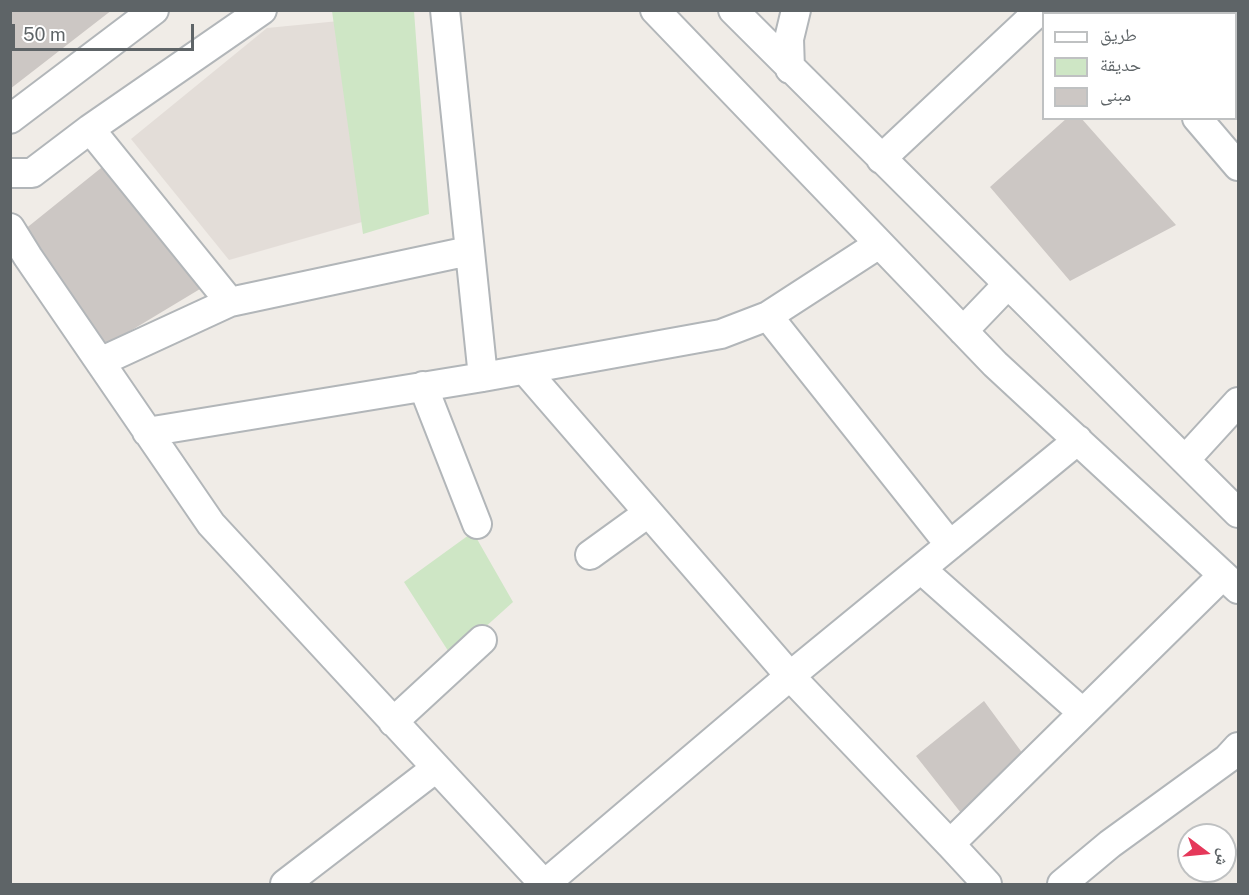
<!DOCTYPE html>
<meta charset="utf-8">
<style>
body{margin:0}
#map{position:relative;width:1249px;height:895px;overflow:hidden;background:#f0ece7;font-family:"Public Sans","Noto Naskh Arabic",sans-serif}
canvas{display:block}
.frame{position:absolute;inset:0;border:12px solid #5e6467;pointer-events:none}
.legend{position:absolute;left:1042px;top:12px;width:195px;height:108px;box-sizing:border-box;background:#fff;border:2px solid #bfc1c2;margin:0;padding:8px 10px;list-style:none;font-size:18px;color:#5e6467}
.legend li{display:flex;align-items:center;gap:12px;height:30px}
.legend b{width:30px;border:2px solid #bfc1c2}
.north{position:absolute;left:1177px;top:823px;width:60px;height:60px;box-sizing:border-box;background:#fff;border:2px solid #bfc1c2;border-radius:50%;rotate:106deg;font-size:16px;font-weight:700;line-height:24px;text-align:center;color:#5e6467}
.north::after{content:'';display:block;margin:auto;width:21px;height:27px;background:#e5385a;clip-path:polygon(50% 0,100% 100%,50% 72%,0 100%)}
.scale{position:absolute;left:12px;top:24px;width:182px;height:27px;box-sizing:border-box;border:3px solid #5e6467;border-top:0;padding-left:8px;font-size:18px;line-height:21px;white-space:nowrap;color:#5e6467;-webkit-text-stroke:4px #fff;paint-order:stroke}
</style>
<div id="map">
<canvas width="1249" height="895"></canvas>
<div class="frame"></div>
<ul class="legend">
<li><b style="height:8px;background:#fff"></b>طريق</li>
<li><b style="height:16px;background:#cee6c5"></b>حديقة</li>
<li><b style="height:16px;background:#ccc7c4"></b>مبنى</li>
</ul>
<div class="north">ش</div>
<div class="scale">50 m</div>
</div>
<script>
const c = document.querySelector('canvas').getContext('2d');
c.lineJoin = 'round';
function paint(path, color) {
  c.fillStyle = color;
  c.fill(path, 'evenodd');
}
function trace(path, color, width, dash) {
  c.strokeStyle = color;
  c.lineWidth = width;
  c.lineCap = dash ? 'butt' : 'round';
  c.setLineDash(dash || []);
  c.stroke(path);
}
const education = new Path2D(`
 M339 21 369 220 229 260 131 139 267 28Z`);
const green = new Path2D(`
 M332 11H414L429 214 363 234Z
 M473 532 513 602 452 657 404 582Z`);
const building = new Path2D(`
 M10 10H112L10 89Z
 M1067 118H1081L1176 225 1070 281 990 187Z
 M106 164 200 289 102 348 24 230Z
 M984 701 1026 758 961 813 916 756Z`);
const minor = new Path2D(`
 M445 10 483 377
 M655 10 995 364 1238 589
 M733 10 1238 513
 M1103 10 1106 14
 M1236 42 1238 37
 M790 69 789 39 796 10
 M1197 118 1238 166
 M10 119 154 10
 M90 129 230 302
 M881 159 1040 10
 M10 173H32L90 129 262 10
 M10 228 28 257 211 524 544 884
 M768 316 950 545
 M963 331 1008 284
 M100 362 230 302 469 251
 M525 370 790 676 950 844 1223 575
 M423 386 477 524
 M147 432 483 377 721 334 768 316 879 244
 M1185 460 1238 402
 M590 555 648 513
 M921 569 1083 713
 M393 722 482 640
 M950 844 987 884
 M285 884 436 768
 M545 884 790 676 1078 440
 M1062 884 1110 844 1227 759 1238 747`);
paint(education, '#e3ddd8');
paint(green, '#cee6c5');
paint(building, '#ccc7c4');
trace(minor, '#b2b6b9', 32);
trace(minor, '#fff', 28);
</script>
